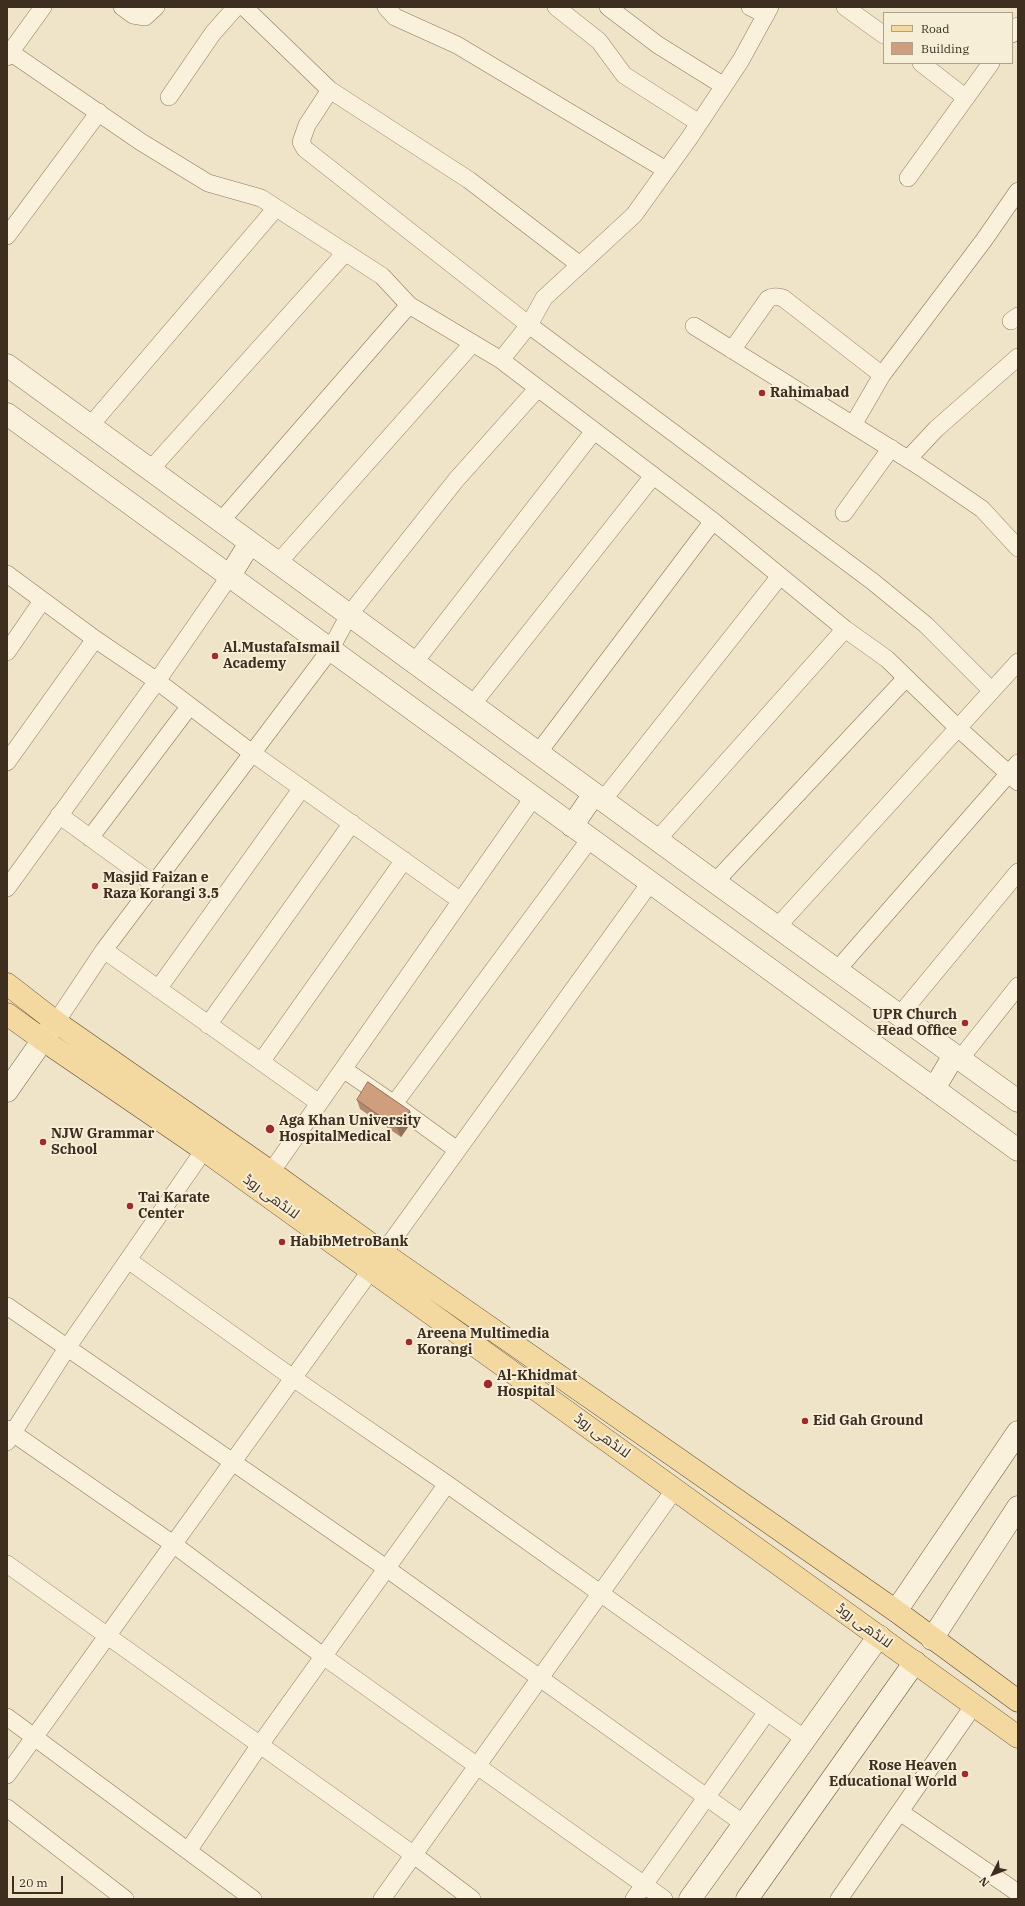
<!DOCTYPE html>
<meta charset="utf-8">
<style>
body{margin:0}
#map{position:relative;width:1025px;height:1906px;overflow:hidden;background:#f0e4c8;font-family:"IBM Plex Serif",serif}
canvas{display:block}
.frame{position:absolute;inset:0;border:8px solid #3d2e20;pointer-events:none}
.legend{position:absolute;left:883px;top:12px;width:130px;height:52px;box-sizing:border-box;background:#f7eed8;border:1px solid #ada18e;margin:0;padding:5px 7px;list-style:none;font-size:12px;color:#3d2e20}
.legend li{display:flex;align-items:center;gap:8px;height:20px}
.legend b{width:20px;border:1px solid #ada18e}
.north{position:absolute;left:973px;top:1854px;width:40px;height:40px;-webkit-text-stroke:3px #f7eed8;paint-order:stroke;rotate:228deg;font-size:11px;font-weight:700;line-height:16px;text-align:center;color:#3d2e20}
.north::after{content:'';display:block;margin:auto;width:14px;height:18px;background:#3d2e20;clip-path:polygon(50% 0,100% 100%,50% 72%,0 100%)}
.scale{position:absolute;left:12px;top:1876px;width:51px;height:18px;box-sizing:border-box;border:2px solid #3d2e20;border-top:0;padding-left:5px;font-size:12px;line-height:14px;white-space:nowrap;color:#3d2e20;-webkit-text-stroke:3px #f7eed8;paint-order:stroke}
</style>
<div id="map">
<canvas width="1025" height="1906"></canvas>
<div class="frame"></div>
<ul class="legend">
<li><b style="height:5px;background:#f3d9a0"></b>Road</li>
<li><b style="height:11px;background:#cf9f7d"></b>Building</li>
</ul>
<div class="north">N</div>
<div class="scale">20 m</div>
</div>
<script>
const c = document.querySelector('canvas').getContext('2d');
c.lineJoin = 'round';
function trace(path, color, width, dash) {
  c.strokeStyle = color;
  c.lineWidth = width;
  c.lineCap = dash ? 'butt' : 'round';
  c.setLineDash(dash || []);
  c.stroke(path);
}
function paint(path, color) {
  c.fillStyle = color;
  c.fill(path, 'evenodd');
}
function write(font, color, halo, rows, align = 'center') {
  c.font = font + ' "IBM Plex Serif",Cairo,serif';
  c.lineWidth = 4;
  c.setLineDash([]);
  c.textBaseline = 'middle';
  c.strokeStyle = halo;
  c.fillStyle = color;
  for (const [text, x, y, turn = 0] of rows) {
    c.save();
    c.translate(x, y);
    c.rotate((+turn || 0) * Math.PI / 180);
    c.textAlign = isNaN(turn) ? turn : align;
    if (halo) c.strokeText(text, 0, 0);
    c.fillText(text, 0, 0);
    c.restore();
  }
}
const street = new Path2D(`
 M122 7 133 15 145 17 156 7
 M244 7 330 90 469 180 580 265
 M386 7 395 17 457 45 666 170
 M556 7 599 41 624 75 699 123
 M608 7 658 45 724 86
 M750 7 766 15
 M845 7 884 35
 M1012 34 1018 26
 M10 52 141 142 208 183 261 198 382 276 409 305 501 360 713 521 845 629 887 659 958 728 1018 782
 M7 57 43 7
 M921 63 966 98
 M330 90 307 125 301 142 305 149 529 325 872 581 926 625 992 691
 M169 97 213 33 236 7
 M908 178 991 63
 M7 236 99 112
 M1011 321 1018 316
 M694 326 922 468 982 509 1018 548
 M732 350 768 299C773 296 777 296 783 298L882 375
 M501 360 529 325 544 298 634 215 690 137 741 60 770 7
 M853 425 882 375 984 240 1018 191
 M90 426 276 208
 M908 459 936 429 1018 357
 M150 470 345 253
 M844 513 891 448
 M221 521 409 305
 M278 563 473 343
 M7 574 95 639 157 681 252 753 461 901
 M7 652 42 601
 M414 663 594 431
 M472 705 653 476
 M538 753 713 521
 M7 762 95 639
 M603 800 780 576
 M59 815 154 884
 M90 838 189 707
 M657 840 845 629
 M715 882 906 678
 M7 888 157 681 229 577
 M777 927 1018 662
 M104 950 319 1103
 M837 970 1018 763
 M158 989 302 788
 M899 1016 1018 872
 M56 1022 104 950 330 650 349 615 456 480 538 388
 M208 1025 352 823
 M960 1059 1018 986
 M261 1062 404 860
 M343 1069 394 1104 457 1150
 M394 1104 590 839
 M271 1172 533 798
 M128 1260 293 1378 447 1484 805 1739
 M7 1306 386 1568 744 1824
 M7 1429 173 1544 323 1656 664 1899
 M7 1442 67 1348 204 1150
 M7 1564 414 1855 472 1899
 M7 1717 253 1899
 M7 1775 650 883
 M7 1808 125 1899
 M900 1812 1018 1893
 M188 1851 259 1746 447 1484
 M382 1899 675 1489
 M634 1899 767 1712
 M839 1899 974 1705`);
const secondary = new Path2D(`
 M7 365 715 882 1018 1101
 M7 414 1018 1150
 M229 577 250 543
 M572 826 594 794
 M934 1089 954 1055
 M7 1091 54 1024
 M896 1611 1018 1432
 M932 1639 1018 1507
 M690 1899 879 1636
 M747 1899 915 1662`);
const primary = new Path2D(`
 M7 984 56 1022 271 1172 383 1253 896 1611 1018 1701
 M7 1014 43 1040 204 1150 1018 1737`);
const wall = new Path2D(`
 M357 1100 413 1120 401 1137 360 1109Z`);
const shadedWall = new Path2D(`
 M410 1111 413 1120 401 1137 397 1128Z`);
const building = new Path2D(`
 M368 1082 410 1111 397 1128 357 1100Z`);
const markers = [
 [762,393,4,"#9e2a2b"],
 [215,656,4,"#9e2a2b"],
 [95,886,4,"#9e2a2b"],
 [965,1023,4,"#9e2a2b"],
 [270,1129,5,"#9e2a2b"],
 [43,1142,4,"#9e2a2b"],
 [130,1206,4,"#9e2a2b"],
 [282,1242,4,"#9e2a2b"],
 [409,1342,4,"#9e2a2b"],
 [488,1384,5,"#9e2a2b"],
 [805,1421,4,"#9e2a2b"],
 [965,1774,4,"#9e2a2b"]
];
const poiNames = [
 ["Rahimabad",770,393],
 ["Al.MustafaIsmail",223,648],
 ["Academy",223,664],
 ["Masjid Faizan e",103,878],
 ["Raza Korangi 3.5",103,894],
 ["UPR Church",957,1015,"right"],
 ["Head Office",957,1031,"right"],
 ["Aga Khan University",279,1121],
 ["HospitalMedical",279,1137],
 ["NJW Grammar",51,1134],
 ["School",51,1150],
 ["Tai Karate",138,1198],
 ["Center",138,1214],
 ["HabibMetroBank",290,1242],
 ["Areena Multimedia",417,1334],
 ["Korangi",417,1350],
 ["Al-Khidmat",497,1376],
 ["Hospital",497,1392],
 ["Eid Gah Ground",813,1421],
 ["Rose Heaven",957,1766,"right"],
 ["Educational World",957,1782,"right"]
];
const streetNames = [
 ["لانڈھی روڈ",271,1197,36],
 ["لانڈھی روڈ",602,1436,36],
 ["لانڈھی روڈ",864,1626,36]
];
trace(street, '#8d765c', 18);
trace(secondary, '#6f573f', 23);
trace(primary, '#5b4430', 23);
trace(street, '#faf1dc', 17);
trace(secondary, '#faf1dc', 22);
trace(primary, '#f3d9a0', 22);
paint(wall, '#b2896c');
paint(shadedWall, '#916f58');
paint(building, '#cf9f7d');
trace(building, '#916f58', 1);
for (const [x, y, r, color] of markers) {
  const dot = new Path2D();
  dot.arc(x, y, r, 0, 2 * Math.PI);
  c.fillStyle = color;
  c.fill(dot);
  trace(dot, '#f7eed8', 1.5);
}
write('bold 14px', '#3d2e20', '#f7eed8', poiNames, 'left');
write('14px', '#3d2e20', '#f7eed8', streetNames);
</script>
